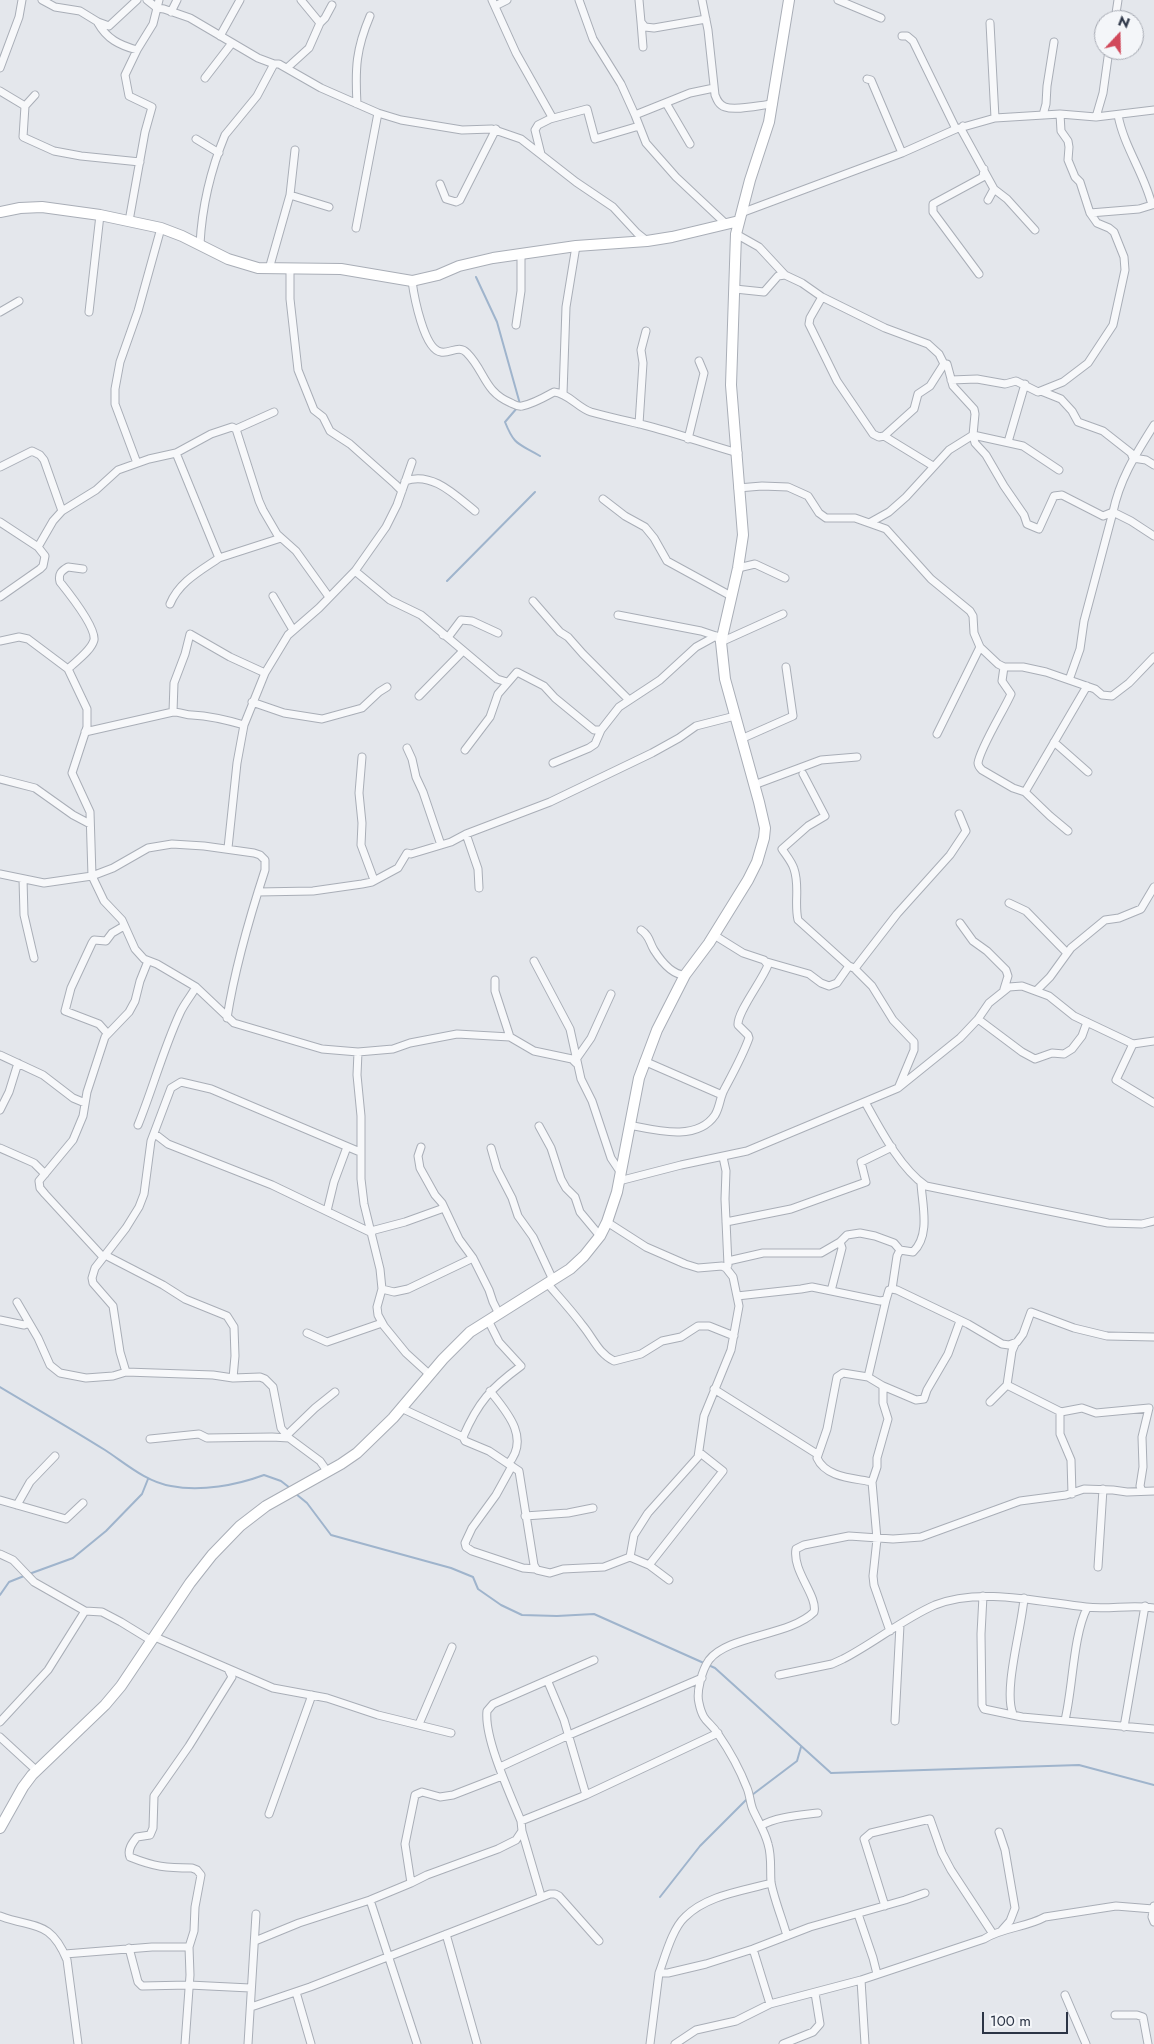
<!DOCTYPE html>
<style>
body{margin:0}
#map{position:relative;width:1154px;height:2044px;overflow:hidden;background:#e4e7ec;font-family:Jost,sans-serif}
canvas{display:block}
.north{position:absolute;left:1094px;top:10px;width:50px;height:50px;box-sizing:border-box;background:#f4f6f9;border:1px solid #a4a8b1;border-radius:50%;rotate:21deg;font-size:14px;font-weight:700;line-height:20px;text-align:center;color:#2b3445}
.north::after{content:'';display:block;margin:auto;width:18px;height:22px;background:#d1495b;clip-path:polygon(50% 0,100% 100%,50% 72%,0 100%)}
.scale{position:absolute;left:982px;top:2012px;width:86px;height:22px;box-sizing:border-box;border:2px solid #2b3445;border-top:0;padding-left:6px;font-size:15px;line-height:18px;white-space:nowrap;color:#2b3445;-webkit-text-stroke:4px #f4f6f9;paint-order:stroke}
</style>
<div id="map">
<canvas width="1154" height="2044"></canvas>
<div class="north">N</div>
<div class="scale">100 m</div>
</div>
<script>
const c = document.querySelector('canvas').getContext('2d');
c.lineJoin = 'round';
function trace(path, color, width, dash) {
  c.strokeStyle = color;
  c.lineWidth = width;
  c.lineCap = dash ? 'butt' : 'round';
  c.setLineDash(dash || []);
  c.stroke(path);
}
const stream = new Path2D(`
 M476 277 497 322 520 404
 M517 408 505 422C515 447 519 443 540 456
 M447 581 535 492
 M0 1387C35 1408 70 1428 105 1450 125 1463 146 1482 171 1486 201 1492 237 1485 264 1475L281 1481 290 1488
 M296 1494 307 1503 331 1535 451 1568 473 1577 478 1589 501 1605 522 1615 557 1616 594 1614 715 1668 831 1773 1079 1765 1154 1785
 M29 1574 73 1558 106 1531 142 1494 148 1479
 M0 1595 9 1582 24 1576
 M752 1795 797 1761 801 1747
 M660 1897 700 1846 748 1798`);
const street = new Path2D(`
 M42 0 55 7 80 11 98 22 109 26 137 0
 M159 0 157 8 164 9 190 18 258 58 274 64 257 96 225 135C211 169 202 207 200 244
 M301 0 320 23
 M492 0 516 53 552 117 550 119 538 125 535 130 541 154
 M579 0 593 39 621 84 635 115 646 143 676 177 725 223
 M639 0 641 22 645 27 654 28 706 19
 M702 0 708 30 715 95C717 100 719 105 725 107 736 111 760 105 773 104
 M838 0 881 18
 M495 6 507 0
 M171 12 177 0
 M1115 20 1118 0
 M641 22 643 47
 M98 23C107 39 119 45 137 50
 M990 23 995 118
 M220 36 240 0
 M902 36H907L913 41 956 129
 M274 64H279L321 88 378 113 401 120 462 130 492 129 521 139 576 182 613 207 637 233 647 241
 M0 68 19 17 22 0
 M287 68 309 48 320 23 325 18 332 5
 M205 78 232 43
 M867 79 871 80 902 153
 M0 91 25 106
 M35 95 25 106 23 137 54 151 81 156 140 162
 M666 103 690 144
 M357 104C355 68 356 49 370 16
 M1060 114 1061 131 1068 141 1069 147 1068 160 1075 177 1080 182 1090 213 1139 209 1152 205C1144 173 1124 147 1118 115
 M635 115 690 93 714 88
 M1043 115 1046 104 1047 86 1054 42
 M1096 117 1103 93 1109 50
 M550 119 587 109 595 139 639 126
 M963 126 961 129 994 189 988 200
 M196 139 219 153
 M440 184 446 199 456 202 460 200 496 129
 M994 189 1007 199 1035 230
 M290 195 329 207
 M741 213 902 153 956 129 995 118 1060 114 1096 117 1154 110
 M129 221 145 132 152 107 129 96 125 75 137 50 153 24 157 8 147 0
 M356 228 378 113
 M736 234 759 247 785 275 802 283 822 297 885 328 928 344 939 354 944 364H947L953 386 974 409 975 414 973 435 975 443 986 455 1004 486 1024 515 1027 524 1039 529 1054 496 1062 495 1103 516 1113 512 1084 621 1080 649 1069 680
 M290 268V299L298 370 314 410 323 417 330 431 350 444 395 484 402 491
 M269 269 290 195 295 150
 M979 274 933 212V204L983 177 984 169
 M412 281C414 296 424 350 441 352 450 354 459 344 467 353 485 371 484 392 511 403 515 405 518 407 522 406 533 404 545 397 554 392 568 393 578 408 591 412 609 417 627 421 644 425 676 433 706 444 738 453
 M735 289 764 292 778 276 785 275
 M822 297 810 318 809 324 837 381 873 434 879 437 884 436 914 409 918 394 930 386 944 364
 M0 312 19 301
 M89 312 100 215
 M516 325 521 291V253
 M951 380 977 379 1005 384 1016 381 1038 392 1063 382 1088 363 1113 325 1125 270 1124 257 1114 232 1109 228 1097 223 1090 213
 M1041 391 1061 399 1072 411 1078 422 1103 431 1131 453 1133 458 1146 460 1154 465
 M563 394 566 307 576 246
 M639 424 643 363 641 350 646 331
 M1154 425C1136 454 1120 478 1113 512L1131 521 1154 536
 M236 429 274 412
 M884 436 933 466
 M688 439 704 373 699 361
 M1008 442 1025 384
 M176 453 219 558 281 538
 M137 463 115 404V389L120 362 138 311 161 228
 M0 467 32 451 40 455 44 460 62 511
 M405 481C432 471 455 495 475 511
 M738 488 762 486 788 487 808 496 819 513 826 518H855L886 529 931 579 970 611 973 616 974 633 980 647 998 664 1004 667H1023L1046 672 1095 689 1102 695 1112 696 1129 683 1154 657
 M603 499 625 516 645 527 654 538 667 561 731 596
 M0 522 38 547 45 556 43 566 40 569 0 597
 M871 522 889 512 906 497 949 450 973 435 1023 446 1059 470
 M38 547 53 521 62 511 96 490 118 470 149 459 176 453 211 434 232 427 236 429 259 501 263 510 277 534 296 551 329 597
 M738 568 755 564 785 578
 M355 571 390 600 421 615 497 679 507 682
 M273 596 293 630
 M533 601 560 632 568 637 583 654 629 700
 M170 604C179 582 200 571 219 558
 M618 615 701 631 716 636 721 642 783 614
 M443 635 449 636 461 620 472 621 498 633
 M0 641 19 637 28 639 68 669 87 709V727L72 773 90 812 92 876 104 901 122 920 135 949 144 959 157 964 196 987 234 1023 322 1049 358 1052 393 1049 410 1043 457 1034 510 1037 534 1051 572 1059 576 1063
 M1004 667 1002 681 1011 694C1004 710 980 748 978 763 978 766 980 768 982 770L1013 788 1025 792 1050 816 1068 831
 M68 669C76 661 91 651 94 640 96 627 68 592 60 582 58 574 61 571 68 567L83 569
 M419 696 463 651
 M252 702 284 713 322 719 362 708 379 692 387 687
 M173 712 174 683 185 654 190 634 230 657 265 673
 M85 732 173 712C180 712 186 715 192 715 210 716 227 720 244 725
 M937 734 980 647
 M741 739 793 716 786 667
 M1054 742 1088 772
 M407 748 412 759 416 777 423 792 441 845
 M465 750 490 717 498 694 517 672 544 686 555 698 594 730H601
 M362 757 359 793 362 823 361 845 374 880
 M553 763 589 748 595 744 601 730 619 707 660 680 696 647 716 636
 M803 774 825 816 808 826 782 849C786 855 792 862 794 869 800 886 794 903 798 920L849 966 856 969
 M0 779 35 788 73 815 90 824
 M754 785 821 760 857 757
 M1025 792 1087 686
 M466 834 478 869 479 888
 M228 848 237 763 244 725 265 673 288 635 319 608 355 571 386 527 397 505 412 462
 M0 874 44 883 92 876 113 868 148 848 172 844 204 846 254 853 260 855 265 860V870C249 919 235 967 227 1018
 M23 879 24 915 34 958
 M258 892 313 891 362 884 372 882 398 868 407 853 411 854 451 842 466 834 550 802 652 753 679 738 696 726 735 716
 M1009 903 1026 911 1067 953
 M960 923 973 941 987 951 1006 970 1008 976 1004 989
 M641 930C650 936 649 942 654 950 661 961 672 975 685 975
 M534 961 570 1029 581 1079 592 1101 611 1158 621 1173
 M767 962 809 974 821 983 829 986 837 983 849 966
 M495 980V991L510 1037
 M1037 990 1050 977 1071 948 1105 920 1119 918 1141 909 1154 887
 M978 1019 1022 1052 1035 1059 1052 1053 1064 1054 1072 1049 1082 1036 1087 1022
 M107 1033 99 1024 65 1011 71 988 92 943 94 940 106 941 112 933 124 926
 M1133 1044 1116 1080 1154 1103
 M358 1052 357 1075 361 1116V1179L364 1204 380 1269 382 1289 377 1307 378 1315 384 1326 406 1353 429 1374
 M0 1055 43 1075 73 1098 85 1103
 M577 1058 591 1038 611 994
 M644 1061 722 1095
 M899 1086 914 1050V1042L893 1020 872 986 856 970V967L897 914 950 855 966 831 959 814
 M865 1102C880 1129 900 1168 926 1186L1108 1223 1142 1224 1154 1221
 M0 1110 9 1092 18 1063
 M138 1125C153 1088 163 1050 180 1013 184 1004 191 996 196 987
 M629 1125C655 1130 697 1142 715 1115 720 1107 720 1097 724 1090 733 1073 743 1055 749 1038L748 1035 738 1025C737 1012 762 981 768 965L764 960 743 953 714 935
 M539 1126 551 1148 561 1179 566 1188 575 1197 580 1212 600 1236
 M155 1134 168 1144 272 1185 372 1233
 M421 1147 418 1156 420 1168 435 1195 442 1203 459 1239 473 1258 489 1290 493 1302 499 1314
 M0 1148 34 1163 45 1174
 M491 1148 497 1169 512 1198 518 1216 533 1237 553 1280
 M723 1157 726 1171 725 1199 728 1265
 M619 1181 681 1165 747 1151 898 1088 960 1038 978 1019 989 1003 1009 987 1022 986 1049 996 1074 1016 1133 1044 1154 1041
 M327 1211 334 1182 347 1147
 M607 1222 646 1247 685 1264 698 1268 722 1266 726 1268 733 1277 739 1306 731 1350 704 1416 698 1457 648 1513 634 1535 630 1557 649 1565 669 1580
 M726 1222 791 1209 866 1182 861 1162 892 1147
 M371 1231 405 1222 444 1208
 M105 1255 163 1285 185 1299 227 1316 234 1327 235 1356 233 1378
 M103 1257 45 1194 40 1188 39 1181 73 1140 83 1116 87 1092 105 1037 129 1012 135 1001 140 981 148 961
 M728 1261 763 1253H821L840 1242 847 1235 860 1233 875 1236 894 1243 900 1250 913 1252C931 1235 922 1204 921 1183
 M547 1283C559 1297 572 1311 583 1326 593 1338 599 1354 614 1361L641 1354 662 1341 681 1337 698 1326H709L734 1336
 M382 1289 394 1292 408 1289 473 1258
 M892 1289 897 1256 900 1250
 M831 1291 842 1248 840 1242
 M737 1296 801 1289 812 1287 880 1301 886 1300 868 1377
 M886 1300 889 1290 892 1289 897 1290 968 1324 1002 1344 1009 1345 1017 1342 1023 1334 1031 1312 1074 1328 1107 1336 1154 1337
 M17 1302 38 1338 50 1365 60 1373 86 1378 113 1376 126 1372 213 1375 233 1378 260 1377 265 1379 273 1387 281 1428 289 1438 320 1461 327 1471
 M0 1320 24 1325 29 1323
 M307 1333 327 1342 382 1323
 M126 1372 120 1352 113 1306 93 1283 92 1278 95 1268 126 1228 139 1207 144 1194 151 1141 171 1088 181 1082 211 1089 360 1152
 M1007 1385 1061 1412
 M883 1386V1403L888 1419 877 1458V1467L872 1482 877 1539 873 1576 874 1585 890 1631
 M714 1389 817 1454
 M490 1391C506 1411 531 1438 508 1464
 M990 1402 1007 1385 1012 1351 1015 1344
 M401 1408 463 1437 465 1441 489 1451 519 1471 534 1565 537 1570 550 1573 563 1569 604 1567 630 1557
 M287 1435 315 1408 335 1392
 M463 1437C478 1402 491 1388 521 1366L499 1342 488 1320
 M150 1439 199 1434 207 1438 272 1437 289 1438
 M512 1466 496 1495 472 1528 465 1543 466 1547 472 1551 523 1568 535 1569
 M872 1482C854 1478 826 1478 817 1458L827 1429 837 1377 843 1373 868 1377 883 1386 916 1400 924 1399 927 1390 948 1354 960 1321
 M1072 1494 1071 1460 1060 1434V1413L1061 1412 1082 1408 1096 1413 1149 1408 1142 1437 1143 1467 1140 1486 1142 1491
 M0 1500 66 1519 83 1503
 M17 1505 30 1482 55 1456
 M525 1516 568 1513 593 1508
 M0 1554 13 1560 34 1582 85 1611 102 1612 121 1622 152 1641
 M649 1565 723 1471 699 1452
 M1098 1567 1103 1489
 M983 1596 981 1634 982 1705 984 1709 1022 1717 1154 1729
 M155 1637 273 1688 327 1698 378 1715 451 1733
 M779 1675 832 1664 843 1659C874 1643 903 1619 935 1605 979 1587 1040 1602 1086 1607 1109 1610 1131 1604 1154 1608
 M548 1682 564 1720 586 1795
 M1013 1714C1003 1690 1022 1627 1024 1598
 M1065 1720C1073 1687 1073 1636 1087 1608
 M895 1721 900 1625
 M0 1722 48 1670 85 1611
 M419 1724 452 1647
 M1124 1727 1145 1606
 M0 1737 37 1771
 M500 1767 569 1735 702 1678
 M269 1814 312 1695
 M521 1821 586 1795 718 1733
 M761 1826C774 1817 802 1815 818 1813
 M522 1831 541 1896
 M999 1832 1005 1850 1015 1908 1010 1921 1002 1930
 M411 1883 405 1844 415 1795 422 1792 440 1797 453 1795 502 1776
 M370 1900 417 2044
 M885 1906 864 1839 871 1833 930 1819 942 1853 951 1870 993 1934
 M1154 1906 1152 1917 1154 1922
 M858 1914 873 1958 877 1974
 M0 1916C34 1929 50 1919 67 1960L78 2044
 M446 1934 477 2044
 M787 1936C783 1921 773 1896 771 1882 770 1869 772 1857 768 1844 765 1832 758 1821 753 1810 750 1803 750 1795 747 1788 740 1770 729 1750 718 1734 710 1721 703 1723 699 1703 696 1692 702 1670 709 1660 728 1635 790 1636 814 1612 818 1596 792 1571 796 1549L804 1545 849 1536 893 1539 921 1537 1020 1501 1066 1495 1084 1489 1113 1490 1127 1492 1154 1491
 M255 1941 299 1923 370 1900 411 1883 427 1875 498 1849 516 1840 522 1831 521 1821C510 1794 484 1738 487 1711L493 1704 594 1660
 M129 1948 138 1982 142 1986 189 1985 250 1988
 M753 1949 770 2004
 M65 1954 152 1947H189
 M659 1973C665 1957 672 1929 685 1917 707 1895 743 1891 771 1883
 M861 1980 865 2044
 M296 1992 311 2044
 M1065 1995 1086 2044
 M251 2007 310 1987 550 1894H555L559 1896 599 1941
 M1115 2015H1137L1143 2017 1148 2044
 M185 2044 190 1975 189 1947 194 1931 195 1907 201 1875 197 1870 192 1868C166 1868 155 1867 130 1857 127 1850 132 1843 137 1837L150 1835 153 1828 154 1796 189 1746 232 1677 228 1669
 M248 2044 256 1914
 M650 2044 659 1973H668L706 1964 753 1949 810 1927 905 1900 925 1893
 M675 2044 696 2030 736 2021 770 2004 861 1980 984 1939C1003 1927 1025 1928 1045 1917L1116 1906 1153 1909
 M783 2044 813 2032 820 2024 815 1993`);
const secondary = new Path2D(`
 M0 212 20 208 42 207 100 215 161 228 182 236 228 259 258 268 341 269 412 281 438 275 459 266 493 258 576 246 647 241 672 237 739 221
 M0 1828 23 1787 32 1775 105 1705 121 1686 190 1583 212 1555 240 1526 266 1506 341 1464 357 1453 393 1418 443 1359 470 1332 570 1269 584 1256 600 1236 607 1222 617 1192 639 1078 657 1030 685 975 709 943 748 880 757 862 764 838 765 828 759 802 725 679 721 642 738 568 743 535 731 385 736 234 750 180 769 122 789 0`);
trace(stream, '#9fb4cc', 2);
trace(street, '#a9aeb7', 9);
trace(secondary, '#a9aeb7', 12);
trace(street, '#f7f8fa', 7);
trace(secondary, '#fff', 10);
</script>
